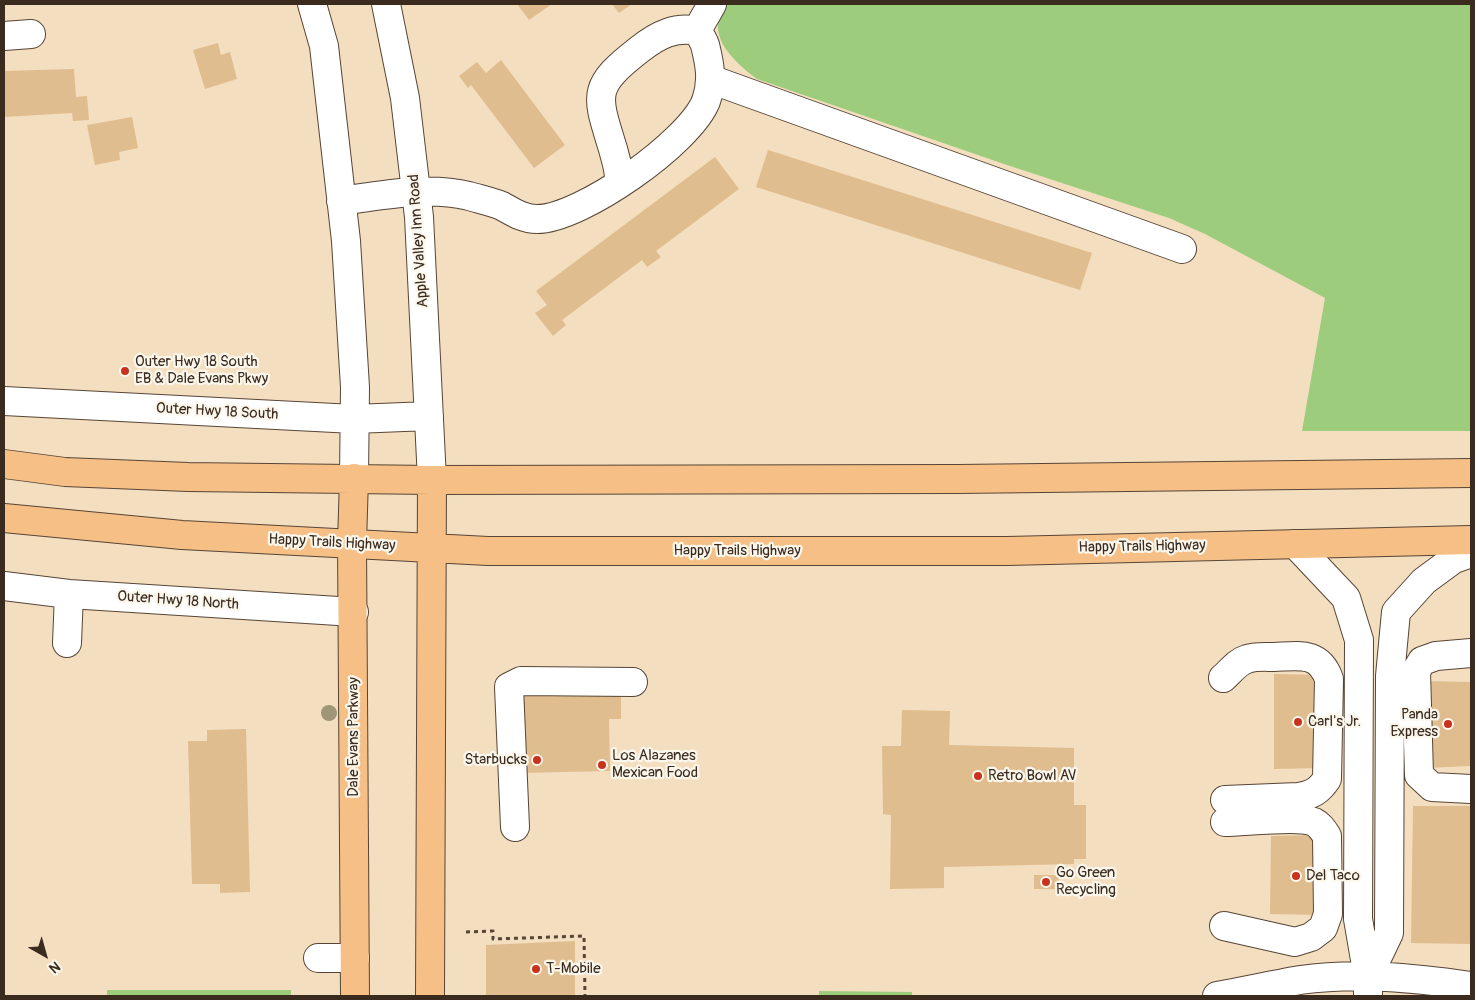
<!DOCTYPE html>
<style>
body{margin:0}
#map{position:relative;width:1475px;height:1000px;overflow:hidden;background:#f3dec0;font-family:Pangolin,sans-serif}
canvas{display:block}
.frame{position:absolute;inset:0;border:5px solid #3b2a1e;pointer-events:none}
.north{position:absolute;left:20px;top:930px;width:50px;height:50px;-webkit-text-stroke:4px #fbf7ec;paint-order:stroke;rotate:142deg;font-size:14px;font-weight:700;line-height:20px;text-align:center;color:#3b2a1e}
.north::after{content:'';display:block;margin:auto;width:18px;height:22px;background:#3b2a1e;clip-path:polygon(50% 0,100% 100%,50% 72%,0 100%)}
</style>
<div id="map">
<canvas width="1475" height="1000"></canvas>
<div class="frame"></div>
<div class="north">N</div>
</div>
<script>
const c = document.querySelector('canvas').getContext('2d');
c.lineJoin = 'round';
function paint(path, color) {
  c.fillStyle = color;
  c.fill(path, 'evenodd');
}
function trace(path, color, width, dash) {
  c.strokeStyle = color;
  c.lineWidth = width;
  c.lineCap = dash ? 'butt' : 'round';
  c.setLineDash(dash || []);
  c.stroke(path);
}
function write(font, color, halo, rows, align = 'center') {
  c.font = font + ' Pangolin,sans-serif';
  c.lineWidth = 4.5;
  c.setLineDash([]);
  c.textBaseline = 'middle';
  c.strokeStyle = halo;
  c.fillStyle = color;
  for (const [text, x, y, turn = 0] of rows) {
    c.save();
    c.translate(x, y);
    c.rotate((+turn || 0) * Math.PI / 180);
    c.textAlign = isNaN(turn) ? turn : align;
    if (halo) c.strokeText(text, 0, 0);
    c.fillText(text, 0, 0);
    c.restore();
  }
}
const green = new Path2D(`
 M723 4H1471V431H1302L1325 298 1205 234 1169 218 1007 165 757 79C742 68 718 48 718 27 718 20 721 11 723 4Z
 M107 990H291V996H107Z
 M819 991 912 992V996H819Z`);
const building = new Path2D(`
 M517 4H552L529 20Z
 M612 4H632L619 13Z
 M218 43 221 55 230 52 237 79 205 89 193 50Z
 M501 60 565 145 534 168 471 85 468 88 459 76 477 62 486 73Z
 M74 69 76 97 87 96 89 120 73 121 72 113 4 117V71Z
 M132 117 138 148 119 152 120 160 95 165 87 125Z
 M768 150 1092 253 1080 290 756 187Z
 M715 157 739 189 656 251 661 257 647 267 642 260 562 320 566 325 553 336 535 313 547 305 536 291Z
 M1274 674 1322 675 1321 768 1274 769Z
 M1423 681 1471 682 1470 766 1426 768Z
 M621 689V719H609L610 771 521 773 518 690Z
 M902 710 950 711 949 745 1074 748V805H1086V859H1074V864L944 867V888L890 889 891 815 883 814 882 746H901Z
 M246 729 250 892 220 893V884H192L188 741H207V730Z
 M1413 806H1471V944L1411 943Z
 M1318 835V915L1270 914 1271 836Z
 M1034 875H1059L1058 889H1034Z
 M575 941V996H486V945Z`);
const path = new Path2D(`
 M466 932 493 931V939L584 936 585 996`);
const minor = new Path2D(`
 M312 4 324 46 346 241 355 387 354 478
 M386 4 405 98 419 217 432 480
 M4 36 31 34
 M710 79 1182 249
 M619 183C620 171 616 161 613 149 596 94 591 87 640 49 658 35 675 26 699 31
 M341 201C383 195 427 186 469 196 479 199 492 202 502 206 513 212 523 219 537 219 581 219 690 142 706 101 713 81 710 65 705 45 704 41 699 35 699 31 699 24 709 11 712 4
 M4 401 354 419 429 416
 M1295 544 1346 598 1359 640 1358 919 1368 977V996
 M4 586 69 594 354 612
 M67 643 69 594
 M1471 653 1436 656 1422 661 1416 671 1419 775 1432 787 1471 789
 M1223 678C1230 672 1237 662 1247 659 1255 656 1266 657 1274 657 1299 656 1319 651 1329 679L1327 779C1319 791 1312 795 1298 797L1225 800
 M515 827 509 687 521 681 633 682
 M1224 926 1295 942 1311 937 1323 928 1328 914 1327 836C1323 830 1320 825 1314 822 1299 815 1244 822 1225 822
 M318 958H355
 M1368 977 1389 933 1390 676 1396 612 1424 581 1454 559 1471 553
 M1217 996C1244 991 1272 985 1300 980 1357 972 1415 978 1471 986`);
const major = new Path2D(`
 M4 464 65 472 188 477 432 480 957 479 1471 473
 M354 478 352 544 355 996
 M4 518 182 535 488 551H1007L1471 540
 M430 996 432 480`);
const trees = [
 [329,713]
];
const markers = [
 [125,371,5,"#c8321e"],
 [1298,722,5,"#c8321e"],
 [1448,724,5,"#c8321e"],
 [537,760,5,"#c8321e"],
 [602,765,5,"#c8321e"],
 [978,776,5,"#c8321e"],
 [1296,876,5,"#c8321e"],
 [1046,882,5,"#c8321e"],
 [536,969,5,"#c8321e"]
];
const streetNames = [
 ["Apple Valley Inn Road",419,241,-94],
 ["Outer Hwy 18 South",217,412,3],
 ["Happy Trails Highway",332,543,3],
 ["Happy Trails Highway",1142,547,-1],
 ["Happy Trails Highway",737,551],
 ["Outer Hwy 18 North",178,601,4],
 ["Dale Evans Parkway",354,737,-90]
];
const poiNames = [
 ["Outer Hwy 18 South",135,362],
 ["EB & Dale Evans Pkwy",135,379],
 ["Panda",1438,715,"right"],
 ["Express",1438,732,"right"],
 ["Carl's Jr.",1308,722],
 ["Los Alazanes",612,756],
 ["Mexican Food",612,773],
 ["Starbucks",527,760,"right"],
 ["Retro Bowl AV",988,776],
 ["Go Green",1056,873],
 ["Recycling",1056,890],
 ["Del Taco",1306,876],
 ["T-Mobile",546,969]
];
paint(green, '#9dcd7c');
paint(building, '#e0bd8e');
trace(minor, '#574536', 30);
trace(major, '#574536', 30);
trace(path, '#574536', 3, [4, 4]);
trace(minor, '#fff', 28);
trace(major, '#f5bf86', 28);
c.fillStyle = '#9e9676';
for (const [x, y] of trees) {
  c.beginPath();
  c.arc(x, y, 8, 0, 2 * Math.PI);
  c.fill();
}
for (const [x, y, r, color] of markers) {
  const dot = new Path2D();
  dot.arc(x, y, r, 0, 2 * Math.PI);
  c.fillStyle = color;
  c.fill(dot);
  trace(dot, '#fbf7ec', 2);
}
write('15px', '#3b2a1e', '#fbf7ec', streetNames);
write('15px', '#3b2a1e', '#fbf7ec', poiNames, 'left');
</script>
